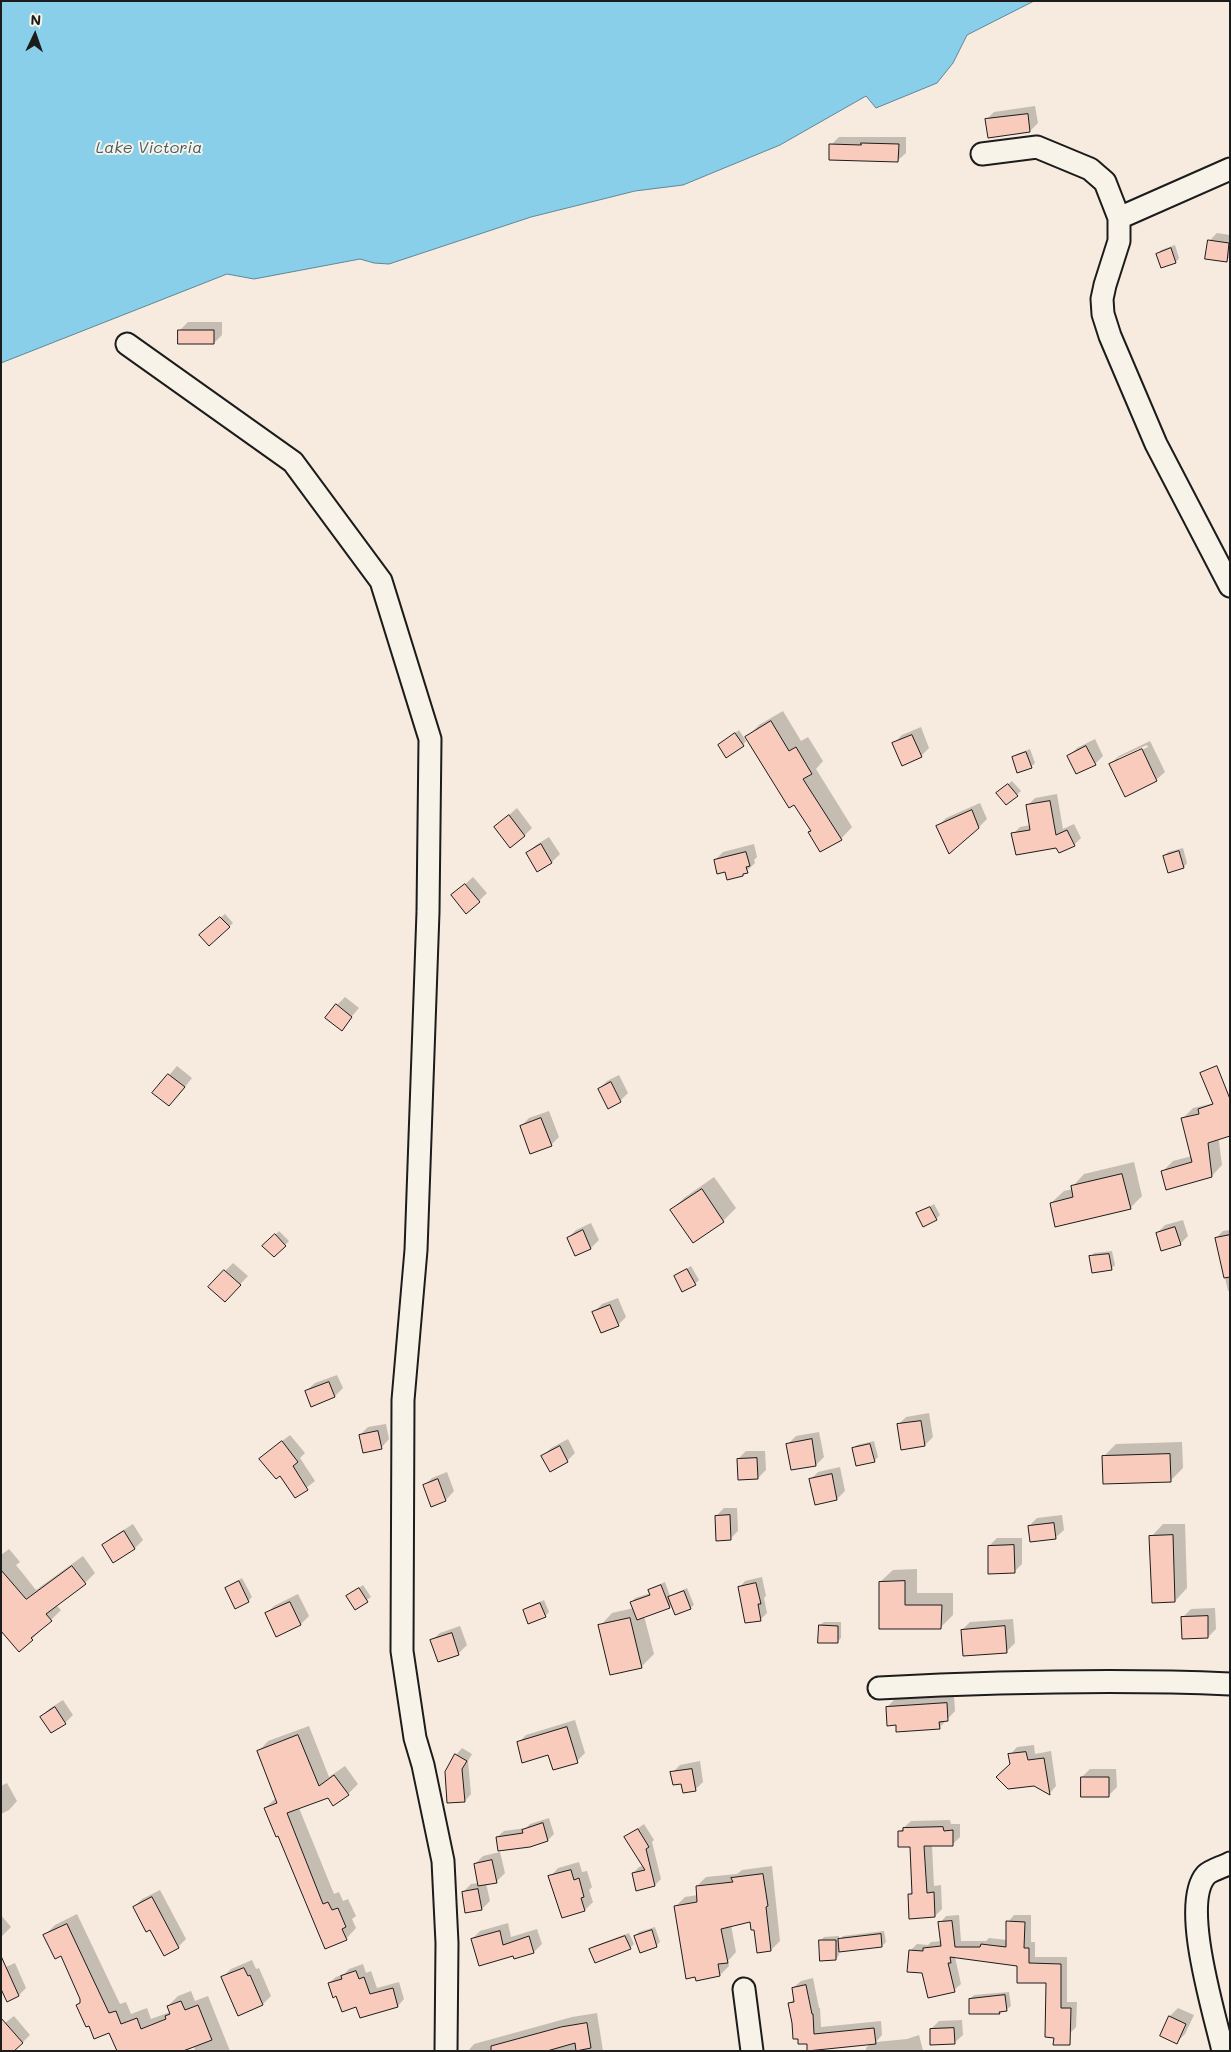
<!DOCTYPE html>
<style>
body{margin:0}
#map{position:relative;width:1231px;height:2052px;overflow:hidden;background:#f7ebdf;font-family:Mali,sans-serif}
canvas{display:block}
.frame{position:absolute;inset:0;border:2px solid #1c1c1c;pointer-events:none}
.north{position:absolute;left:10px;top:10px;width:50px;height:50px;-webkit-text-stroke:4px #f7f3e8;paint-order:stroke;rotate:3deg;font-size:14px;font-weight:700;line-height:20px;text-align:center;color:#1c1c1c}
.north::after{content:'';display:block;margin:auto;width:18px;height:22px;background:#1c1c1c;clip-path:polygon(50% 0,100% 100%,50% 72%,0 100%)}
</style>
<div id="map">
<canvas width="1231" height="2052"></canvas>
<div class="frame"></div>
<div class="north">N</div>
</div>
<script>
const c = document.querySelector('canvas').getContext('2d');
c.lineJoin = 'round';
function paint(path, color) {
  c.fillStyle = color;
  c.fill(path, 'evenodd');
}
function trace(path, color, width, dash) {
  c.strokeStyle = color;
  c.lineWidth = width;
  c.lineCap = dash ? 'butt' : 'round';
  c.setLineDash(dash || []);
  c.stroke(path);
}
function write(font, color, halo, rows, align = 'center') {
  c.font = font + ' Mali,sans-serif';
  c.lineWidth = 4;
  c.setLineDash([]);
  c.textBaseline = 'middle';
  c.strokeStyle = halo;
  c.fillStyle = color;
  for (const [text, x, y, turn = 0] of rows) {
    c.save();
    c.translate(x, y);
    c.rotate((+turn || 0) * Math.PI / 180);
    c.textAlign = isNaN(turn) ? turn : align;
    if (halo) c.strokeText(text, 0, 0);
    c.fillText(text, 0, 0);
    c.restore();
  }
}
const water = new Path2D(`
 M1 1H1034L967 35 953 63 937 83 876 108 866 96 780 145 683 185 635 191 531 217 389 264 374 263 360 259 254 279 227 274 1 363Z`);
const shadow = new Path2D(`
 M1035 106 1038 123 1030 131 986 120 994 112Z
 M839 137H906V153L897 161 831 145Z
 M1217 233 1230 235V257L1226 261 1209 241Z
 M1175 245 1179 258 1176 262 1162 266 1158 254 1161 250Z
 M188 322H222V335L214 343 180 330Z
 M783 711 801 741 808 737 823 761 816 769 852 827 841 839 812 830 747 737 759 725Z
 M921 727 929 748 921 756 894 743 902 735Z
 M739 730 746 741 743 745H719Z
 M1095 739 1103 756 1095 764 1069 756 1077 748Z
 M1150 741 1165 772 1156 780 1110 764 1119 756ZM1147 745 1148 747 1118 761V758Z
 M1030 749 1035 763 1031 767 1013 757 1017 754Z
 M1012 781 1021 791 1007 804 1001 790Z
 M1057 794 1063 829 1074 824 1081 838 1074 845 1057 846 1013 834 1020 827 1031 825 1028 805 1035 798Z
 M980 803 987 819 979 827 938 826 946 818Z
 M517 808 532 828 524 836 495 827Z
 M549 837 560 854 552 862 528 853 536 845Z
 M754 844 757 857 754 860 755 863 742 875 726 871 715 860 723 852Z
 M1183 848 1187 863 1184 867 1164 856 1168 852Z
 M473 877 487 893 479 901 452 896Z
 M225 914 233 923 229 927 205 931Z
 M345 997 359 1008 341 1029 337 1005Z
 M177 1066 192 1078 177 1097 154 1093Z
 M619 1075 628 1093 620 1101 599 1089 607 1081Z
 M1214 1103 1222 1165 1212 1176 1162 1172 1173 1161 1192 1156 1183 1118 1193 1108Z
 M549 1111 559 1137 551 1145 521 1126 529 1118Z
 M1134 1162 1142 1196 1130 1208 1051 1203 1064 1191 1073 1189 1072 1187 1084 1174Z
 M714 1177 736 1208 723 1221 672 1210 684 1198Z
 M934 1204 940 1215 936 1219 918 1214Z
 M1183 1220 1188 1236 1180 1244 1157 1233 1165 1225Z
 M591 1223 599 1240 591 1248 568 1238 576 1230Z
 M1230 1230V1291H1228L1216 1238 1223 1231Z
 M279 1231 289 1241 274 1256 264 1246Z
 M1112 1251 1115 1265 1111 1269 1091 1257 1094 1253Z
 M233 1263 248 1276 233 1292 225 1271Z
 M691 1266 699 1280 695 1284 675 1276Z
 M618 1298 626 1317 618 1325 594 1312 602 1304Z
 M337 1375 343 1388 335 1396 306 1391 315 1383Z
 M929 1413 933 1437 925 1445 902 1448 898 1425 906 1417Z
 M386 1424 389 1439 381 1448 360 1435 368 1427Z
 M819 1432 824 1457 816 1465 788 1444 796 1436Z
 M290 1435 305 1453 300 1458 315 1481 296 1496 268 1452Z
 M568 1439 575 1453 567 1461 543 1456 551 1448Z
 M874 1441 878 1457 874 1461 853 1449 857 1445Z
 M1182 1442 1183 1468 1170 1481 1103 1457 1116 1444Z
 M746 1451H765L766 1470 758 1478 738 1459Z
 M840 1467 845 1491 837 1499 816 1504 810 1480 818 1472Z
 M447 1472 454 1491 446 1500 432 1505 424 1486 432 1478Z
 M724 1508H737L738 1531 730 1539 716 1516Z
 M1062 1515 1064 1530 1055 1538 1029 1526 1037 1518Z
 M133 1524 143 1540 135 1548 113 1562 103 1546 111 1538Z
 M1163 1524H1185L1187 1588 1175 1601 1151 1537Z
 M997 1538H1022V1564L1014 1572 989 1546Z
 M9 1549 20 1562 16 1565 36 1590 83 1556 95 1573 85 1583 56 1605 61 1610 32 1639 1 1597V1555Z
 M917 1569V1593H953V1615L941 1627 881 1628 880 1582 893 1570Z
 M762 1577 766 1596 764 1598 767 1613 761 1619 739 1588 745 1581Z
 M242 1578 252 1597 248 1601 226 1588Z
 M665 1582 670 1596 687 1588 694 1605 690 1608 672 1604 669 1607 644 1616 654 1654 641 1667 600 1626 612 1613 634 1608 632 1602 635 1598 651 1593 650 1590 654 1587Z
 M363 1585 371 1597 355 1608 347 1596Z
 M298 1594 309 1616 301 1624 266 1614 274 1606Z
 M544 1600 549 1612 545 1616 524 1610 528 1607Z
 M1215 1608 1216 1629 1208 1637 1183 1617 1191 1609Z
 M1013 1619 1015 1643 1007 1651 962 1630 970 1622Z
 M824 1622H841V1638L837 1642 820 1625Z
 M460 1626 467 1645 459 1653 438 1660 431 1641 440 1633Z
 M954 1696 955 1711 939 1728 897 1724 887 1707 895 1699Z
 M63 1700 73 1715 65 1723 41 1717 49 1709Z
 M575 1720 585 1753 577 1761 518 1743 526 1735Z
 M309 1726 329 1777 345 1766 358 1784 348 1794 328 1796 299 1808 334 1894 339 1892 343 1901 348 1899 356 1916 352 1919 356 1928 346 1939 326 1947 279 1835 265 1808 276 1798 258 1752 268 1741Z
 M1034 1745 1035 1754 1051 1751 1056 1786 1049 1794 1011 1764 1010 1755 1017 1747Z
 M462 1748 472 1754 468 1761 471 1794 465 1801 446 1772 456 1755Z
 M700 1761 703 1782 695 1790 672 1773 680 1765Z
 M1090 1769H1116L1117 1787 1108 1796 1082 1777Z
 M7 1783 17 1801 9 1810 1 1814V1786Z
 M549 1818 554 1834 548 1840 530 1846 497 1837 504 1831 526 1828 530 1824Z
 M950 1820 951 1824H960V1837L953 1844 932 1845 934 1886 941 1885 942 1909 935 1916 909 1895 913 1891 911 1845 899 1832 911 1821Z
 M644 1824 654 1840 652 1842 661 1879 655 1885 633 1873 639 1867 644 1866 626 1837Z
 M500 1852 505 1873 497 1881 486 1883 490 1901 482 1909 463 1892 471 1884 479 1883 475 1864 483 1856Z
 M579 1862 582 1872 587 1871 592 1887 589 1890 593 1902 585 1910 563 1916 550 1877 558 1868Z
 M772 1866 780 1941 771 1950 758 1952 755 1928 751 1920 731 1925 736 1952 728 1961 729 1966 720 1975 676 1906 685 1897 698 1895 697 1886 706 1877 737 1874 742 1870Z
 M160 1890 186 1939 178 1947 151 1928 134 1907 142 1899Z
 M77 1914 120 2004 126 2002 131 2014 147 2008 151 2019 170 2012 168 2006 178 1996 191 1991 195 2001 208 1996 230 2051H195L194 2047 185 2051H118L110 2031 90 2024 77 2005 81 2002 62 1954 45 1935 55 1925Z
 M1 1915 11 1927 1 1937Z
 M959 1915 961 1941H986L989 1938 1007 1940 1008 1922 1014 1915H1031V1942H1035V1957H1067V2002H1077L1076 2027 1069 2034 1047 1982 1019 1964 955 1957 961 1984 954 1990 923 1972 910 1951 917 1944 928 1945 931 1942 942 1941 940 1923 946 1916Z
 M508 1923 511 1937 537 1929 542 1944 534 1952 515 1957 514 1954 472 1939 480 1931Z
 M655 1927 660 1942 656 1946 635 1936 639 1932Z
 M884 1931 886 1942 882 1946 839 1950V1955L836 1959 821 1940 824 1937 839 1936V1940L843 1936Z
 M629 1933 634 1944 630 1948 591 1949 594 1946Z
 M252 1960 256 1969 259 1968 271 1996 263 2004 222 1978 231 1969Z
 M15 1963 26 1988 19 1995 8 2000 1 1969Z
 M363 1964 366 1973 371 1971 377 1988 399 1982 404 1999 398 2006H357L337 1995 329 1983 336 1977 344 1974 349 1969Z
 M813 1978 819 2008H820L821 2027 881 2021 882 2035 876 2042 907 2039 919 2035 923 2051H866V2048L871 2043H808L790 2003 795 1998 793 1988 801 1981Z
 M1009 1992 1011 2006 1007 2009 1000 2013H970V1999L974 1995Z
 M1178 2008 1194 2015 1185 2034 1177 2042 1161 2035 1170 2016Z
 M597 2013 603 2051H468L474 2044 572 2017Z
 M14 2016 30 2035 22 2043 1 2026Z
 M962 2020 963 2035 954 2043 931 2029 939 2021Z`);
const building = new Path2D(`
 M1028 114 1030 132 988 138 985 119Z
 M861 143 899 144 898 162 829 160V144L861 145Z
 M1208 240 1229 243 1227 262 1205 259Z
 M1171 248 1176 263 1161 268 1156 254Z
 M178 330H214V344H178Z
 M771 721 789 751 796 747 812 774 803 779 842 840 820 852 808 832 811 831 794 805 789 808 745 737Z
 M735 733 744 746 726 758 718 745Z
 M912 735 922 757 902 766 892 743Z
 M1086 746 1096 765 1076 774 1067 756Z
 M1142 749 1157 781 1125 797 1109 764Z
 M1026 752 1032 768 1017 773 1012 757Z
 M1008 784 1018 796 1006 805 996 793Z
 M1050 801 1056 835 1067 830 1075 846 1059 853 1056 848 1016 855 1011 833 1030 830 1026 805Z
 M972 810 979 828 949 854 936 826Z
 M509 815 525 836 510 848 494 827Z
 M541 844 552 863 537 872 526 853Z
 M1179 851 1184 868 1168 873 1163 856Z
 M746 852 750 866 746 867 748 873 743 874V876L727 880 725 872 717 874 714 860Z
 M465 884 480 902 466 914 451 895Z
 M220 917 230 927 209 946 199 935Z
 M336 1004 352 1017 342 1031 325 1018Z
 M1217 1066 1230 1099V1136L1208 1143 1212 1177 1166 1190 1161 1171 1192 1162 1181 1118 1199 1114 1198 1109 1213 1104 1200 1073Z
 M168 1074 185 1087 169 1106 152 1093Z
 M611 1082 621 1102 608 1109 598 1089Z
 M541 1118 552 1146 530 1154 520 1126Z
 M1122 1174 1131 1209 1055 1227 1050 1203 1073 1197 1071 1186Z
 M702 1189 724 1222 693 1243 670 1210Z
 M930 1207 937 1220 923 1227 916 1213Z
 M1175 1227 1181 1245 1161 1251 1156 1233Z
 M583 1230 591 1249 575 1256 567 1238Z
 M275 1234 286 1246 274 1257 262 1246Z
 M1230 1235V1277L1224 1278 1215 1238Z
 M1109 1254 1112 1270 1092 1273 1089 1256Z
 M687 1269 696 1285 682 1292 674 1276Z
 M224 1270 241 1285 225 1302 208 1287Z
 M610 1305 619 1326 601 1333 592 1312Z
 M329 1382 335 1397 311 1407 305 1391Z
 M921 1421 925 1446 901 1450 897 1424Z
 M378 1431 382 1449 363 1453 359 1435Z
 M812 1439 816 1466 791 1470 786 1444Z
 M282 1441 298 1462 293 1466 308 1490 295 1498 280 1476 276 1479 259 1459Z
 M870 1444 875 1462 856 1466 852 1448Z
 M560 1446 568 1462 550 1472 541 1456Z
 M1170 1454 1171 1482 1103 1484 1102 1456Z
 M757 1458 758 1479 738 1480 737 1459Z
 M832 1474 837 1500 815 1505 809 1479Z
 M438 1479 446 1501 431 1507 423 1485Z
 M730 1515 731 1540 716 1541 715 1516Z
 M1054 1523 1056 1539 1030 1542 1028 1526Z
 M124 1531 135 1549 113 1563 102 1545Z
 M1173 1535 1175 1602 1152 1603 1149 1536Z
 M1014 1545 1015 1573 988 1574V1546Z
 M72 1566 86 1584 46 1614 52 1621 31 1638 33 1640 19 1652 1 1631V1570L26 1599Z
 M239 1581 249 1602 235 1609 225 1588Z
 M905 1581V1605H942L941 1629H879V1582Z
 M756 1583 761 1604H758L761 1621 745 1623 738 1587Z
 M661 1585 670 1608 637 1620 630 1602 650 1595 648 1590Z
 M359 1588 368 1602 355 1610 346 1596Z
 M684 1591 691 1609 675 1615 668 1597Z
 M290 1602 301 1625 276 1637 265 1613Z
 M540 1603 546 1617 528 1624 523 1610Z
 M1208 1616V1638L1182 1639 1181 1617Z
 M630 1618 642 1668 610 1675 598 1625Z
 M819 1625 838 1626V1643H818Z
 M1005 1626 1007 1653 963 1656 961 1630Z
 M452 1633 459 1655 438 1662 430 1640Z
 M947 1703 948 1721 939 1722 940 1729 896 1732V1725L887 1726 886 1707Z
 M55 1707 66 1724 51 1733 40 1717Z
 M567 1727 578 1763 553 1770 548 1755 522 1763 517 1742Z
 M298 1735 319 1786 334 1775 349 1795 333 1806 328 1798 287 1813 323 1904 328 1902 332 1910 338 1908 346 1927 342 1929 347 1940 325 1949 278 1836 276 1837 264 1808 277 1803 257 1751Z
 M1026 1752 1028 1760 1044 1758 1050 1795 1034 1786 1008 1789 996 1777 1010 1764 1008 1754Z
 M455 1754 467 1761 462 1769 465 1802 447 1803 445 1772Z
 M692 1769 696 1791 683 1793 681 1784 673 1785 670 1772Z
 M1081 1777H1109V1797H1081Z
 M543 1823 548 1841 530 1847 498 1851 496 1837 523 1833 522 1830Z
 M943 1827 944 1831 953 1830V1846H924L927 1893 934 1892 935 1917 909 1919 908 1894H912L910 1847H898V1831H903V1828Z
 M638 1829 649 1847 646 1849 655 1886 636 1891 632 1873 645 1870 624 1837Z
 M492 1860 497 1883 478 1886 474 1864Z
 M571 1870 574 1880 579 1878 584 1897 581 1898 585 1911 562 1918 548 1876Z
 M763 1874 768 1906 766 1907 771 1951 757 1953 754 1930H751L750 1922 721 1929 728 1963 718 1964 720 1976 696 1981 695 1977 686 1979 674 1906 697 1902 696 1886 733 1882 731 1878Z
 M478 1889 482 1910 465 1913 462 1892Z
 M152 1897 179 1948 164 1956 150 1930 146 1932 133 1907Z
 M952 1921 955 1947H980L981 1944 1006 1947V1921L1025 1922 1024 1948H1029V1963L1061 1964V2008H1071L1070 2045H1053L1054 2038 1045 2037 1046 1983H1017V1966L950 1957 951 1963H948L955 1992 928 1998 922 1973 907 1972 909 1950 923 1951V1948L941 1946 938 1922Z
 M67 1924 109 2013 116 2011 121 2024 137 2018 141 2029 166 2019 165 2016 170 2014 167 2006 181 2001 185 2010 198 2005 212 2040 183 2051H117L109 2033 94 2039 89 2026 86 2027 76 2005 80 2003V1999L61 1956 55 1959 43 1935Z
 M652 1930 657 1947 640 1953 634 1936Z
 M500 1931 503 1945 529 1936 534 1953 514 1959 513 1956 479 1966 471 1939Z
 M881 1934 882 1947 839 1952 838 1939Z
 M625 1936 631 1949 595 1963 589 1949Z
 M819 1940H836V1960L820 1961Z
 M1 1956 19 1996 7 2002 1 1989Z
 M244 1968 248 1976 250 1975 263 2005 238 2016 221 1977Z
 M356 1971 359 1979 364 1977 370 1994 393 1988 398 2007 360 2018 356 2007 342 2012 336 1996 333 1998 328 1983 342 1979 341 1976Z
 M806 1985 812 2014H813L814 2034 874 2028 876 2044 807 2051V2044H798V2039H793L792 2023 788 2003 794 2002 792 1988Z
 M1005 1995 1007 2011 999 2012 1000 2014H969V1999Z
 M1169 2016 1186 2024 1177 2044 1160 2036Z
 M1 2018 23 2043 14 2051H1Z
 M587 2023 591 2048 576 2051 575 2043 547 2051H491V2046L561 2027Z
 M954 2028 955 2044 930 2045V2029Z`);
const minor = new Path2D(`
 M982 154 1037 147 1090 169 1105 182 1119 218V241L1105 285 1102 299 1103 314 1110 336 1156 444 1230 586
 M1119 218 1230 169
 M127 344 293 462 381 581 430 739 428 912 416 1250 403 1400 402 1651 415 1738 423 1765 443 1861 447 1943 446 2051
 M879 1688C996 1682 1113 1679 1230 1684
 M744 1989 752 2051
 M1223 2051C1215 2015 1180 1904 1206 1875 1211 1870 1223 1867 1230 1863`);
const waterNames = [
 ["Lake Victoria",149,148]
];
paint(water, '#89cfea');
trace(water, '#5d8798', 1);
paint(shadow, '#0003');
paint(building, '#f9cbbd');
trace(building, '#1c1c1c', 1);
trace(minor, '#1c1c1c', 25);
trace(minor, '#f7f3e8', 21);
write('italic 16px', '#425b64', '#f7f3e8', waterNames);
</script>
